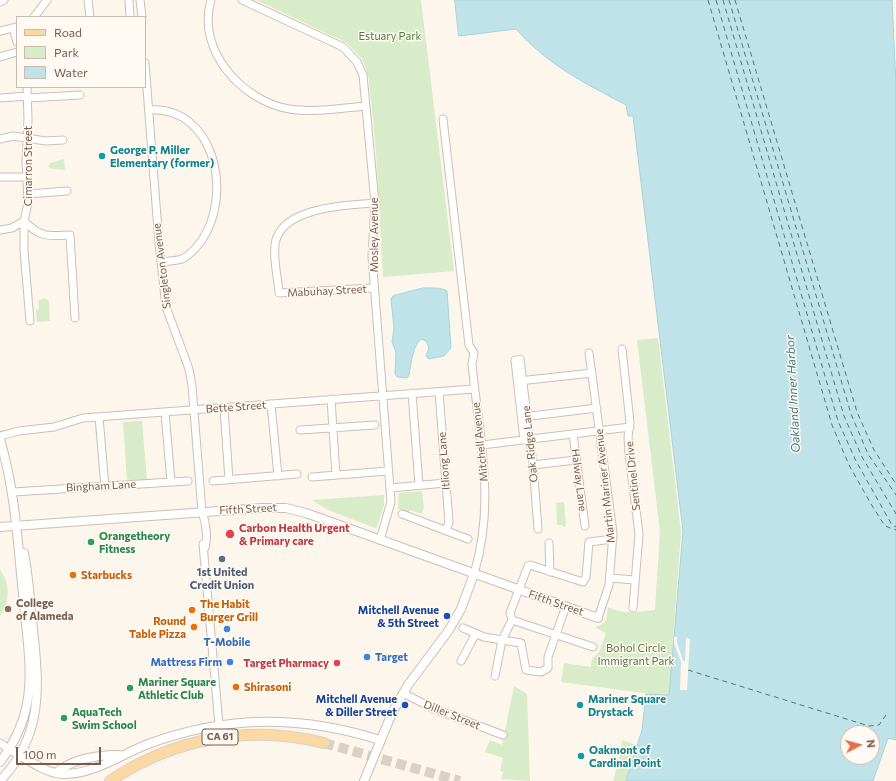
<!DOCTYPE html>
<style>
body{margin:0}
#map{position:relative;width:896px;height:781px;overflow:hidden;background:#fdf6ec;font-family:Commissioner,sans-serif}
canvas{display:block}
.legend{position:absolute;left:16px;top:16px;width:130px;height:72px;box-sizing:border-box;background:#fffaf3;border:1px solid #cabbb1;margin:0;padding:5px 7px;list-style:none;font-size:12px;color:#7a5c4d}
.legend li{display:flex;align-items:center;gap:8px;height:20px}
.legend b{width:20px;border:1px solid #cabbb1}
.north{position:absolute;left:840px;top:725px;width:40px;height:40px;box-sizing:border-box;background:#fffaf3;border:1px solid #cabbb1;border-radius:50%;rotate:84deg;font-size:11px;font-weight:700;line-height:16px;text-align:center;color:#7a5c4d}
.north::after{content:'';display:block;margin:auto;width:14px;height:18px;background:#e76f51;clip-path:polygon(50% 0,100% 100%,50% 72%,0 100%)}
.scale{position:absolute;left:16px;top:747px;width:85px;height:18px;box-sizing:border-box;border:2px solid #7a5c4d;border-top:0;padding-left:5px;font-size:12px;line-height:14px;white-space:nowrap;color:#7a5c4d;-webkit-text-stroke:3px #fffaf3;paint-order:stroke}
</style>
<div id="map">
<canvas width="896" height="781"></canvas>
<ul class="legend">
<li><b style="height:5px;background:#fbd9a5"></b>Road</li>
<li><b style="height:11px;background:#d8ecc9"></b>Park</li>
<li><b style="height:11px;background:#bfe3e8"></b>Water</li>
</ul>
<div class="north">N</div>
<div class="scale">100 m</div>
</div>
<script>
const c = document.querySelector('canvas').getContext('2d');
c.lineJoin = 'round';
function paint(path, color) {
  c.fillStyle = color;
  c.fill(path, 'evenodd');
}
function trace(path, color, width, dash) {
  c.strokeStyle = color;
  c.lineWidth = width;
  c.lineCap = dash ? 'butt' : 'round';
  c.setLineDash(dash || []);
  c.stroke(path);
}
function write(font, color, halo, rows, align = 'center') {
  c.font = font + ' Commissioner,sans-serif';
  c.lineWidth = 3;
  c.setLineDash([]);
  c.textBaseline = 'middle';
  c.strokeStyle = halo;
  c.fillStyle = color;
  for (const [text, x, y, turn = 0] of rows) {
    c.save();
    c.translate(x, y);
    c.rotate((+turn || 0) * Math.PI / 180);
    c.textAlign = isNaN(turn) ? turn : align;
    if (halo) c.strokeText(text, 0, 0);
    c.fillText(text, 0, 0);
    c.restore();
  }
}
const green = new Path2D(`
 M256 0H421L454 271 383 277 376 152 369 81 366 68 362 59 347 43Z
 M64 159 65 170 52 169 48 166 50 163Z
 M45 298 49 301 50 321 37 322 36 310 39 309 38 301Z
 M658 338 681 532 669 695 651 694 561 682 564 663 591 667 592 659 599 652 606 633 596 628 597 626C607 625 607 616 608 607 624 615 638 612 655 610L660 532 637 340Z
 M142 421 147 480 127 482 123 422Z
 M422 491 424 507 422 514 410 510 408 514 398 509 399 493Z
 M384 495V505L377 527 375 528 328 510 312 500Z
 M564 502 566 526 563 527 562 525H557L556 503Z
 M0 570C11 584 10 601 0 616Z
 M514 686 527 694 530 781 501 779 503 772 500 771 503 758 485 752 490 740 502 745Z
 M622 740 637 745 626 781H613L619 760Z`);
const water = new Path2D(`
 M455 0H892L896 85V740L888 738 873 781H626L642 730 646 694 669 695 683 531 633 116H628L626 105C583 82 549 66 516 29L459 36ZM848 733H872V757H848Z
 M423 288C430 288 441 287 447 291L451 348 444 356 429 359 426 356 429 348 426 341 422 339C413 343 411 365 409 375L407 378 397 377 395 374 396 352 392 342 394 328 391 299 393 296Z`);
const pier = new Path2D(`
 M674 637H677V642L683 661H685L686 638 690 639 687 690H680L681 662 674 643Z`);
const ferry = new Path2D(`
 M708 0 832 425 849 465 871 504 885 526 896 530
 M716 0 838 421 856 461 892 525 896 527
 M723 0 844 416 862 457 896 514
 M729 0 851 414 868 454 896 495
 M735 0 857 412 874 450 896 484
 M688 670 869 726 879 725 886 715`);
const primaryTunnel = new Path2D(`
 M324 743 460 781`);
const minor = new Path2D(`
 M88 0 90 17
 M129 0 130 17
 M140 0 142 17
 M211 0C196 50 242 101 289 109 314 113 341 108 366 106
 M242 0 343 47 357 62 363 75 375 203 372 256 391 502 380 540
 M0 2 4 0
 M34 17 47 0
 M13 28 17 42
 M0 31 17 27
 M0 57 17 52
 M145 63 159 243 166 307 189 369 192 386 202 512C206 522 208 538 205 548
 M27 87 28 120 26 161 28 203 24 221V251L30 321
 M0 98 28 96
 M28 98 80 95
 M149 110C215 106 233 194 202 240 197 247 190 255 182 259 176 261 168 261 161 262
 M443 119 469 345 474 353 472 364C479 437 496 501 474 574
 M0 139 13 136 46 141 63 140
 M0 177H27
 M28 194 67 191
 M24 221C41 238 47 236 70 235L75 318
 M0 230 12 228 24 221
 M374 288 279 293C278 278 273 260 275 245 279 207 347 205 375 203
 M622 349 630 422 628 437 629 454 639 534 633 608
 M589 353 613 533 609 585 598 618
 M520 359 533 465 538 529
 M515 360 524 440
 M519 381 592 373
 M439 392 449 522 446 531
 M412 393 419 485
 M331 399 336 475
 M271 404 278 476
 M224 408 229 480
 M165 412 171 482
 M99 417 105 487
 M523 417 597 408
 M300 430 375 425
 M573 434 585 526
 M0 436 19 431 54 427 83 418 474 389
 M482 445 630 427
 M533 465 576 460
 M312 477 388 471
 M213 481 297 474
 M390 488 446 483
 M13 492 188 481
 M402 514 468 539
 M549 543 550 572
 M203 544 219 725
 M610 578 635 580
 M566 606 548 657V668L541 672 526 670 521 643 502 640 512 620 510 613 528 566 530 565 583 582 586 577 589 542 613 539
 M512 620 593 647
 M463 628 484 637 502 640 495 676
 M461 661 476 633
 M403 693 432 708 503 735
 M0 743 9 749`);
const tertiary = new Path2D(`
 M0 439C16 494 18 548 24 604 27 637 33 672 27 704 23 725 13 745 0 762
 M0 527 261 508H286L306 513 598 618
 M9 749C26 758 44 773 63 774 93 775 122 754 148 744 227 715 301 715 380 740
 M56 773C72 759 98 755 119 755
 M0 781C44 735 39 686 33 629 30 604 29 578 24 553
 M364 781 392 713 408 685 449 630 461 609 474 574`);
const primary = new Path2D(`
 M110 781C174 738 250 724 324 743`);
const markers = [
 [102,156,4,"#0f9aa8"],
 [230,534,5,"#e0444e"],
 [91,542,4,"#2e9e5b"],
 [222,559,4,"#5c6f8a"],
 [73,575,4,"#e8710a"],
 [8,609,4,"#8d6e63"],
 [192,610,4,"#e8710a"],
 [447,616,4,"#1a4fb4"],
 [194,627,4,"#e8710a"],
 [227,629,4,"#3f7fe0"],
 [367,657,4,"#3f7fe0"],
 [230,662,4,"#3f7fe0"],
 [337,663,4,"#e0444e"],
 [236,687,4,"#e8710a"],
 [130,688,4,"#2e9e5b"],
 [405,705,4,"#1a4fb4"],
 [580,705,4,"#0f9aa8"],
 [64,718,4,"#2e9e5b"],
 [581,756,4,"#0f9aa8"]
];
const shields = [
 [220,737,36]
];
const shieldNames = [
 ["CA 61",220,737]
];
const parkNames = [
 ["Estuary Park",390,36],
 ["Bohol Circle",636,648],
 ["Immigrant Park",636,661]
];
const cultureNames = [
 ["George P. Miller",110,150],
 ["Elementary (former)",110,163],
 ["Mariner Square",588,699],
 ["Drystack",588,712],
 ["Oakmont of",589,750],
 ["Cardinal Point",589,763]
];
const streetNames = [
 ["Cimarron Street",28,166,-90],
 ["Mosley Avenue",374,235,-90],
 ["Singleton Avenue",162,266,-97],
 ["Mabuhay Street",327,291,-3],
 ["Bette Street",236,407,-4],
 ["Mitchell Avenue",480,442,-96],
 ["Oak Ridge Lane",530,444,-96],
 ["Itliong Lane",444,461,-94],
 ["Sentinel Drive",633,476,-96],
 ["Halway Lane",579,480,83],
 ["Bingham Lane",101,486,-3],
 ["Martin Mariner Avenue",605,486,-96],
 ["Fifth Street",248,509,-3],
 ["Fifth Street",556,603,19],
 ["Diller Street",452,715,22]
];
const healthNames = [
 ["Carbon Health Urgent",239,528],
 ["& Primary care",239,541],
 ["Target Pharmacy",329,663,"right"]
];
const leisureNames = [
 ["Orangetheory",99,536],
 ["Fitness",99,549],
 ["Mariner Square",138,682],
 ["Athletic Club",138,695],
 ["AquaTech",72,712],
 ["Swim School",72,725]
];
const serviceNames = [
 ["1st United",222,572],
 ["Credit Union",222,585]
];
const foodNames = [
 ["Starbucks",81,575],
 ["The Habit",200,604],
 ["Burger Grill",200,617],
 ["Round",186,621,"right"],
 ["Table Pizza",186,634,"right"],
 ["Shirasoni",244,687]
];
const educationNames = [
 ["College",16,603],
 ["of Alameda",16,616]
];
const transitNames = [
 ["Mitchell Avenue",439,610],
 ["& 5th Street",439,623],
 ["Mitchell Avenue",397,699],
 ["& Diller Street",397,712]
];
const shopNames = [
 ["T-Mobile",227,642],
 ["Target",375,657,"left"],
 ["Mattress Firm",222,662,"right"]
];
const waterNames = [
 ["Oakland Inner Harbor",793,394,-93]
];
paint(green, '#d8ecc9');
paint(water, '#bfe3e8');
trace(water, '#a5d3da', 1);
paint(pier, '#fdf6ec');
trace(ferry, '#437c86', 1, [5, 4]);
trace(primaryTunnel, '#dcd0c4', 10, [10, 5]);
trace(minor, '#d1beb0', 9);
trace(tertiary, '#d1beb0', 10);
trace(primary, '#dad1cd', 12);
trace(minor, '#fff', 7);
trace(tertiary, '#fff', 8);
trace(primary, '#fbd9a5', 10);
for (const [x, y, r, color] of markers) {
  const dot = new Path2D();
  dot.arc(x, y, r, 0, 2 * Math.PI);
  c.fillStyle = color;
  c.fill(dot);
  trace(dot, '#fffaf3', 1.5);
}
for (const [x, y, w] of shields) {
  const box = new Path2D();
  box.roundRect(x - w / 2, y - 8, w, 16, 3);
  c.fillStyle = '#fffaf3';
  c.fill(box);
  trace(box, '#7a5c4d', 1);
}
write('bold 10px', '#7a5c4d', null, shieldNames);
write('11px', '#537a41', '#fffaf3', parkNames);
write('bold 11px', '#0d838f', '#fffaf3', cultureNames, 'left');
write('11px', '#7a5c4d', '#fffaf3', streetNames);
write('bold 11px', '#be3a42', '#fffaf3', healthNames, 'left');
write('bold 11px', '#27864d', '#fffaf3', leisureNames, 'left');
write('bold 11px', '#4e5e75', '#fffaf3', serviceNames);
write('bold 11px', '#c56008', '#fffaf3', foodNames, 'left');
write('bold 11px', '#785e54', '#fffaf3', educationNames, 'left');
write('bold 11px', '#164399', '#fffaf3', transitNames, 'right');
write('bold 11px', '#366cbe', '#fffaf3', shopNames);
write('italic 12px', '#437c86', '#fffaf3', waterNames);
</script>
